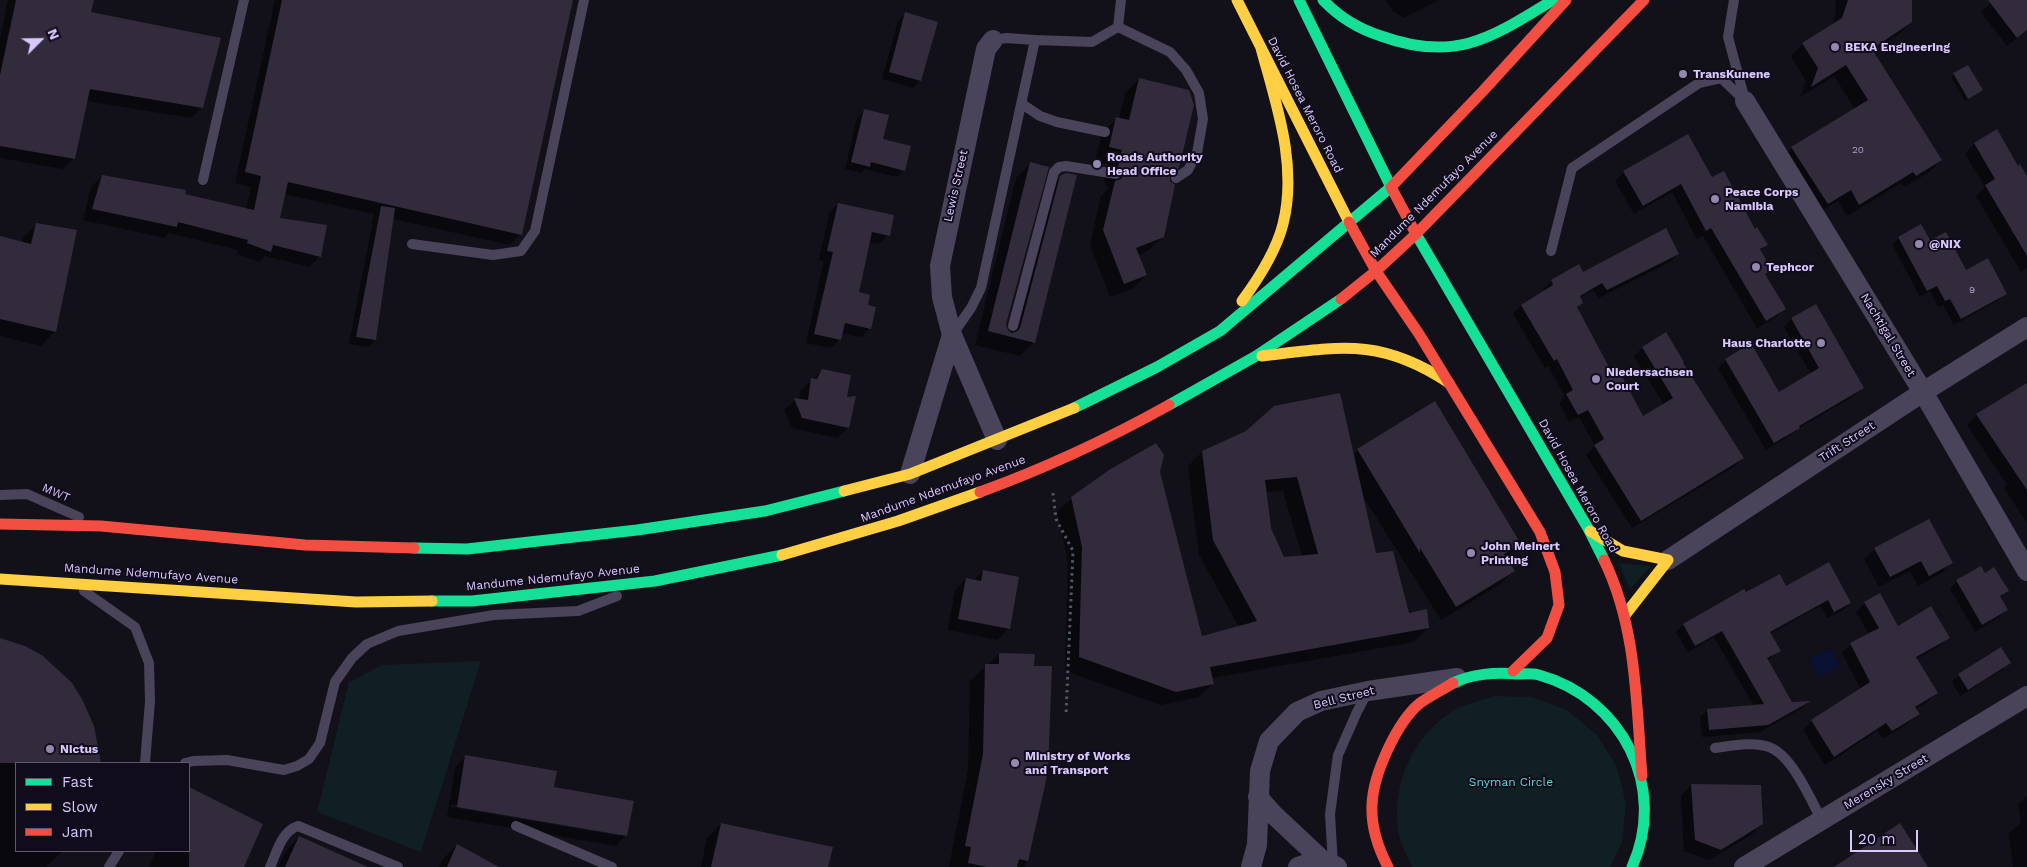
<!DOCTYPE html>
<style>
body{margin:0}
#map{position:relative;width:2027px;height:867px;overflow:hidden;background:#121018;font-family:"Work Sans",sans-serif}
canvas{display:block}
.legend{position:absolute;left:15px;top:762px;width:175px;height:90px;box-sizing:border-box;background:#110c1b;border:1px solid #615775;margin:0;padding:6px 9px;list-style:none;font-size:15px;color:#d9c8fd}
.legend li{display:flex;align-items:center;gap:10px;height:25px}
.legend b{width:25px;border:1px solid #615775}
.north{position:absolute;left:15px;top:15px;width:50px;height:50px;-webkit-text-stroke:4px #110c1b;paint-order:stroke;rotate:67deg;font-size:14px;font-weight:700;line-height:20px;text-align:center;color:#d9c8fd}
.north::after{content:'';display:block;margin:auto;width:18px;height:22px;background:#d9c8fd;clip-path:polygon(50% 0,100% 100%,50% 72%,0 100%)}
.scale{position:absolute;left:1850px;top:830px;width:68px;height:22px;box-sizing:border-box;border:2px solid #d9c8fd;border-top:0;padding-left:6px;font-size:15px;line-height:18px;white-space:nowrap;color:#d9c8fd;-webkit-text-stroke:4px #110c1b;paint-order:stroke}
</style>
<div id="map">
<canvas width="2027" height="867"></canvas>
<ul class="legend">
<li><b style="height:6px;background:#16e098"></b>Fast</li>
<li><b style="height:6px;background:#ffcf43"></b>Slow</li>
<li><b style="height:6px;background:#f24e42"></b>Jam</li>
</ul>
<div class="north">N</div>
<div class="scale">20 m</div>
</div>
<script>
const c = document.querySelector('canvas').getContext('2d');
c.lineJoin = 'round';
function paint(path, color) {
  c.fillStyle = color;
  c.fill(path, 'evenodd');
}
function trace(path, color, width, dash) {
  c.strokeStyle = color;
  c.lineWidth = width;
  c.lineCap = dash ? 'butt' : 'round';
  c.setLineDash(dash || []);
  c.stroke(path);
}
function write(font, color, halo, rows, align = 'center') {
  c.font = font + ' "Work Sans",sans-serif';
  c.lineWidth = 4;
  c.setLineDash([]);
  c.textBaseline = 'middle';
  c.strokeStyle = halo;
  c.fillStyle = color;
  for (const [text, x, y, turn = 0] of rows) {
    c.save();
    c.translate(x, y);
    c.rotate((+turn || 0) * Math.PI / 180);
    c.textAlign = isNaN(turn) ? turn : align;
    if (halo) c.strokeText(text, 0, 0);
    c.fillText(text, 0, 0);
    c.restore();
  }
}
const green = new Path2D(`
 M1619 563 1651 566 1630 589Z
 M481 661 421 852 317 812 349 682 382 665Z
 M1495 696 1532 697 1567 710 1597 735 1617 767 1626 804 1622 842 1610 867H1412C1408 857 1401 846 1399 835 1390 785 1413 733 1458 708 1469 703 1483 700 1495 696Z`);
const water = new Path2D(`
 M1830 648 1840 666 1819 677 1809 659Z`);
const shadow = new Path2D(`
 M8 0H93L90 13 202 107 191 118 86 101 74 158 63 169 0 158V39Z
 M275 0H572L520 234 510 245 393 219 375 340 368 347 349 344 374 214 284 194 278 219 320 256 309 267 265 256 259 262 237 254 238 250 169 233 165 238 83 220 91 187 102 176 246 210 251 187 235 183Z
 M1385 0H1439L1404 18 1393 11Z
 M1836 0H1911V22L1899 34 1872 51 1941 160 1929 172 1904 187 1901 183 1847 216 1838 201 1816 215 1780 160 1792 148 1855 109 1834 76 1800 97 1806 81 1791 56 1803 44 1832 25 1835 17Z
 M1994 0H2027V31L2007 46 1981 12Z
 M905 14 936 22 920 81 913 88 882 79 898 21Z
 M1954 74 1981 90 1965 101 1951 77Z
 M1139 79 1188 91 1193 104 1168 176 1163 236 1148 251 1138 255 1146 275 1132 289 1110 297 1090 245 1101 196 1109 188 1104 182 1108 164 1095 161 1102 133 1116 119H1119L1125 93Z
 M864 110 882 140 904 170 897 177 865 169 862 173 845 169 857 118Z
 M1996 131 2017 168 2027 179V268L2021 272 1976 196 1985 187 1965 154 1974 144Z
 M1688 136 1712 179 1766 245 1760 251 1771 269 1765 275 1784 309 1776 317 1757 328 1703 236 1697 239 1672 192 1634 214 1615 181 1624 172Z
 M1030 164 1005 324 1009 332 1046 191 1061 177 1034 342 1020 356 975 345 1016 178Z
 M838 204 888 235 879 244 869 242 858 293 866 306 870 328 861 337 841 333 840 339 831 348 806 343 824 261 819 260 829 213Z
 M37 224 55 331 41 346 0 336V237L22 243 23 238Z
 M1899 238 1930 242 1965 272 2005 293 1998 300 1954 325 1943 305 1938 307 1930 291 1920 297 1892 244Z
 M1678 254 1670 262 1599 298 1594 290 1579 298 1582 303 1576 309 1609 371 1643 418 1664 405 1634 356 1642 348 1682 363 1743 458 1735 466 1632 528 1586 455 1595 446 1579 417 1569 422 1559 403 1565 397 1548 366 1545 368 1513 314 1521 306 1545 291 1543 289 1552 281Z
 M1815 306 1862 388 1854 396 1797 429 1791 435 1766 450 1718 368 1726 360 1750 345 1778 393 1811 374 1784 327 1791 319Z
 M822 371 846 398 848 428 837 438 792 428 784 410 795 400H799L801 390Z
 M2027 384V523L2004 488 2007 485 1967 425 1977 415Z
 M1357 450 1519 544 1506 558 1513 571 1499 585 1441 620 1362 495 1375 554 1408 614 1428 628 1414 642 1212 678 1213 683 1199 697 1161 705 1065 671 1068 561 1057 512 1072 498 1159 472 1201 637 1239 627 1199 555 1188 466 1202 452 1353 454ZM1283 491 1302 557 1284 559 1270 529 1265 492Z
 M1875 549 1951 563 1940 574 1918 586 1910 571 1879 587 1864 559Z
 M1981 567 1985 574 2007 591 2000 598 2006 610 1999 617 1975 632 1950 589 1957 581Z
 M983 571 1018 578 1008 629 998 640 948 630 955 590 966 579 974 580Z
 M1786 587 1850 603 1843 610 1827 618 1820 606 1770 634 1779 650 1767 661 1791 704 1808 702 1802 708 1760 732 1702 737 1700 717 1708 710 1754 706 1714 637 1688 652 1676 632 1683 625 1744 591 1746 594Z
 M1865 603 1897 628 1948 638 1939 646 1916 660 1936 693 1927 702 1915 709 1918 714 1909 722 1883 739 1877 731 1825 765 1803 730 1812 721 1861 690 1842 653 1851 644 1869 634 1856 612Z
 M0 639 100 762 16 763V851H63L46 867H0Z
 M999 654 1033 667 1046 771 1025 867H949L968 770 970 681Z
 M2009 663 2002 670 1960 696 1952 682 1959 675Z
 M466 756 553 788 626 835 616 846 447 817 455 767ZM451 804 620 833V836L451 807Z
 M1691 785 1762 824 1751 835 1709 860 1684 851 1681 796Z
 M191 790 243 867H149L156 851H189V792Z
 M2027 796V867H2013L2009 834 2021 822 2018 805Z
 M721 824 827 867H701L707 838Z
 M299 837 365 867H278L285 852Z
 M457 845 496 867H439L443 859Z`);
const building = new Path2D(`
 M16 0H94L91 12 221 38 203 108 90 89 75 159 0 146V75Z
 M282 0H573L522 235 288 182 280 218 327 225 321 257 273 245 271 252 247 243 248 240 178 222 177 227 92 209 102 175 186 190 185 194 254 210 261 176 245 172Z
 M1848 0H1912V22L1872 49 1942 160 1916 176 1913 172 1859 205 1851 190 1828 204 1791 147 1868 100 1846 65 1811 87 1818 68 1802 43 1842 18Z
 M1988 0H2027V30L2017 38Z
 M905 12 938 22 921 81 889 72Z
 M1968 65 1983 90 1968 99 1953 73Z
 M1139 78 1189 90 1194 105 1179 168 1170 175V181L1175 185 1164 237 1136 248 1147 275 1124 284 1103 230 1115 181 1121 179 1123 175 1122 171 1118 167 1122 150 1109 147 1116 117 1129 120Z
 M864 109 889 115 883 139 911 146 905 171 871 162 870 167 851 162Z
 M1997 129 2018 166 2020 164 2027 176V256L1985 185 1995 179 1974 143Z
 M1688 134 1712 177 1724 171 1755 229 1757 227 1768 245 1760 249 1772 270 1765 274 1786 309 1766 321 1711 228 1706 231 1681 184 1643 206 1623 171Z
 M1030 162 1049 167 1006 324 1008 330 1012 333 1017 331 1020 328 1060 176 1066 173 1077 175 1035 343 988 331Z
 M838 203 894 215 890 236 872 232 859 292 870 295 868 305 876 307 871 329 845 323 841 340 814 334 833 252 827 251Z
 M381 206 395 208 376 340 356 337Z
 M36 223 77 230 56 332 0 319V236L31 244Z
 M1921 224 1930 240 1946 232 1966 270 1988 258 2007 294 1961 319 1950 299 1945 301 1937 286 1927 291 1898 237Z
 M1666 228 1679 254 1607 290 1602 283 1580 296 1583 303 1577 307 1610 369 1616 365 1643 416 1673 398 1642 347 1666 332 1684 362 1683 363 1744 458 1641 521 1594 445 1604 439 1588 410 1578 415 1566 394 1573 390 1557 359 1554 361 1521 305 1553 285 1551 280 1579 264 1583 272Z
 M1816 304 1864 388 1799 426 1800 428 1774 443 1725 359 1751 343 1779 392 1819 368 1791 318Z
 M822 369 851 375 847 397 856 396 849 428 802 418 794 398 808 400 811 378 817 379Z
 M2027 383V490L1976 414Z
 M1340 393 1376 553 1393 551 1409 613 1427 609 1429 628 1210 667 1214 684 1176 692 1079 657 1082 547 1071 497 1109 470 1156 443 1164 455 1160 472 1202 636 1257 621 1213 540 1202 451 1246 431 1274 406ZM1297 477 1318 554 1284 557 1271 528 1265 480Z
 M1435 401 1521 544 1504 554 1515 571 1456 607 1420 548V553L1357 449Z
 M1929 519 1953 563 1929 576 1921 561 1890 577 1874 548Z
 M1829 562 1851 603 1834 612 1828 600 1770 632 1781 651 1767 658 1792 702 1811 701 1768 725 1709 730 1707 709 1764 704 1722 631 1695 646 1683 624 1744 589 1746 592 1780 574 1786 586Z
 M1981 566 1985 573 1994 567 2009 591 2000 596 2008 610 1982 625 1956 580Z
 M983 570 1019 577 1010 629 958 619 966 578 981 581Z
 M1880 593 1898 626 1931 606 1950 638 1916 657 1938 693 1915 707 1920 714 1892 731 1886 723 1834 757 1811 720 1870 682 1850 643 1879 628 1864 602Z
 M0 638 25 646 43 656 72 683 82 699 94 726 101 763H0Z
 M2001 647 2011 663 1968 690 1958 674Z
 M999 653 1035 654 1034 666H1052L1048 772 1028 861 1019 859 1017 867H987L968 863 971 847 965 846 983 754 985 664H999Z
 M465 755 557 771 554 787 634 801 627 836 457 807Z
 M1691 784 1761 785 1763 824 1721 850 1695 840Z
 M189 787 263 824 244 867H189Z
 M721 823 833 847 828 867H711Z
 M1900 823 1928 867H1834Z
 M299 836 368 867H285Z
 M457 844 499 867H447Z`);
const path = new Path2D(`
 M1053 493 1056 519 1073 551 1066 714`);
const lane = new Path2D(`
 M1734 0 1728 37 1745 100
 M1118 27 1170 52 1186 70 1199 93 1203 119 1197 153 1188 170 1176 178
 M993 40 1006 38 1035 40
 M1022 104 1040 116 1057 122 1105 132
 M203 180 244 0
 M412 244 493 255 521 251 535 231 584 0
 M1551 251 1572 168 1699 83 1721 78 1745 101
 M1013 326 1054 172 1059 167 1066 166 1116 174
 M952 335 971 308 981 288 1035 40 1092 42 1118 27 1121 0
 M0 495 27 494 79 517
 M84 591 135 627 149 663 150 701 145 763
 M1715 748C1731 746 1753 741 1769 747 1792 755 1811 800 1822 821
 M185 763 193 761 227 760 284 770 297 766 309 759 320 743 335 682 352 658 367 644 398 631 494 615 578 611 617 596
 M516 826 612 867
 M1333 865 1330 814 1338 755 1357 712 1368 691
 M109 867 119 851
 M270 867C277 852 281 832 298 826L398 867`);
const street = new Path2D(`
 M993 40 986 49 940 266 942 297 952 335 997 440
 M1745 101 1923 392 2027 571
 M910 474 952 335
 M1668 560 1923 392 2027 327
 M1258 797 1273 814 1321 859
 M1251 867 1257 845 1260 771 1269 741 1297 712 1321 701 1368 691 1457 678
 M1298 867 1321 859 1337 867
 M1744 867 2027 696`);
const fast = new Path2D(`
 M1299 0 1391 187
 M1323 0C1339 17 1359 29 1381 36 1455 63 1491 38 1553 0
 M1416 234 1589 530 1604 560
 M1169 405 1256 356 1341 299
 M1074 408 1157 367 1220 331 1391 187
 M414 548 467 549 637 530 765 511 844 491
 M432 601H472L655 581 782 555
 M1453 683C1471 674 1496 672 1516 674 1523 674 1532 673 1539 675 1622 698 1668 787 1632 867`);
const slow = new Path2D(`
 M1237 0 1349 222
 M1242 301C1259 278 1276 252 1283 224 1298 165 1276 104 1261 48
 M1262 356C1339 347 1380 337 1449 383
 M844 491 910 474 1074 408
 M1590 531 1623 551 1668 560 1625 615
 M782 555 898 521 980 492
 M0 579 356 602 432 601`);
const jam = new Path2D(`
 M1391 187 1416 234
 M1391 187 1483 91 1566 0
 M1349 222 1376 271
 M1376 271 1419 334 1540 532 1555 572 1559 605 1547 638 1513 671
 M1341 299 1376 271 1416 234 1644 0
 M980 492C1046 468 1108 439 1169 405
 M0 524 101 526 305 545 414 548
 M1604 560C1637 628 1636 702 1642 776
 M1388 867C1378 848 1371 826 1372 805 1373 774 1397 722 1420 703 1430 696 1442 690 1453 683`);
const markers = [
 [1835,47,5,"#9388ad"],
 [1683,74,5,"#9388ad"],
 [1097,164,5,"#9388ad"],
 [1715,199,5,"#9388ad"],
 [1919,244,5,"#9388ad"],
 [1756,267,5,"#9388ad"],
 [1821,343,5,"#9388ad"],
 [1596,379,5,"#9388ad"],
 [1471,553,5,"#9388ad"],
 [50,749,5,"#9388ad"],
 [1015,763,5,"#9388ad"]
];
const numberNames = [
 ["20",1858,150],
 ["9",1972,290]
];
const poiNames = [
 ["BEKA Engineering",1845,47],
 ["TransKunene",1693,74],
 ["Roads Authority",1107,157],
 ["Head Office",1107,171],
 ["Peace Corps",1725,192],
 ["Namibia",1725,206],
 ["@NIX",1929,244],
 ["Tephcor",1766,267],
 ["Haus Charlotte",1811,343,"right"],
 ["Niedersachsen",1606,372],
 ["Court",1606,386],
 ["John Meinert",1481,546],
 ["Printing",1481,560],
 ["Nictus",60,749],
 ["Ministry of Works",1025,756],
 ["and Transport",1025,770]
];
const streetNames = [
 ["David Hosea Meroro Road",1305,105,63],
 ["Lewis Street",956,186,-77],
 ["Mandume Ndemufayo Avenue",1434,194,-45],
 ["Nachtigal Street",1888,335,59],
 ["Trift Street",1847,442,-33],
 ["David Hosea Meroro Road",1578,486,61],
 ["Mandume Ndemufayo Avenue",943,489,-20],
 ["MWT",56,493,23],
 ["Mandume Ndemufayo Avenue",151,574,4],
 ["Mandume Ndemufayo Avenue",553,578,-6],
 ["Bell Street",1344,698,-14],
 ["Merensky Street",1886,782,-31]
];
const parkNames = [
 ["Snyman Circle",1511,782]
];
paint(green, '#0f1f23');
paint(water, '#0b1133');
paint(shadow, '#0007');
paint(building, '#322b3b');
trace(path, '#4e5765', 3, [2.5, 4]);
trace(lane, '#494459', 10);
trace(street, '#494459', 20);
trace(fast, '#16e098', 11);
trace(slow, '#ffcf43', 11);
trace(jam, '#f24e42', 11);
for (const [x, y, r, color] of markers) {
  const dot = new Path2D();
  dot.arc(x, y, r, 0, 2 * Math.PI);
  c.fillStyle = color;
  c.fill(dot);
  trace(dot, '#110c1b', 2);
}
write('10px', '#afa1cc', null, numberNames);
write('bold 12px', '#d9c8fd', '#110c1b', poiNames, 'left');
write('12px', '#d9c8fd', '#110c1b', streetNames);
write('12px', '#58d9d3', '#110c1b', parkNames);
</script>
